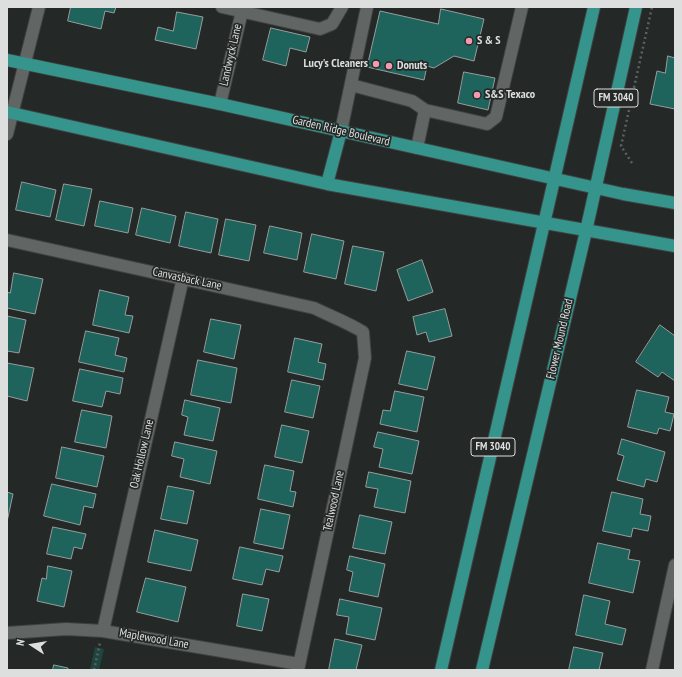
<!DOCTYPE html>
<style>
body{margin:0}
#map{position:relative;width:682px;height:677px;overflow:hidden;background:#242827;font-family:"PT Sans Narrow",sans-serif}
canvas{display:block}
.frame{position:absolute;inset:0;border:8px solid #dddfdf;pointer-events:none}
.north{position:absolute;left:12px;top:625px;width:40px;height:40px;-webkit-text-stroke:3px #242827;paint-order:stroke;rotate:282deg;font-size:11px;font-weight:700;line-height:16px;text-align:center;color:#dddfdf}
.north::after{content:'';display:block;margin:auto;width:14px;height:18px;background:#dddfdf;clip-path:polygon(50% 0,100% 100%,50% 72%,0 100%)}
</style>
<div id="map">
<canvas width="682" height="677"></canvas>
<div class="frame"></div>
<div class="north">N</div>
</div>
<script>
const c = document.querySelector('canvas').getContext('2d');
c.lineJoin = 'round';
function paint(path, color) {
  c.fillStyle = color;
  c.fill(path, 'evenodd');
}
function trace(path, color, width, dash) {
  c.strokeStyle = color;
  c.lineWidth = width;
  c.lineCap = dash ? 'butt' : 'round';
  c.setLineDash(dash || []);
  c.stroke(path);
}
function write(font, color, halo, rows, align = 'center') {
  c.font = font + ' "PT Sans Narrow",sans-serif';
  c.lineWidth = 3.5;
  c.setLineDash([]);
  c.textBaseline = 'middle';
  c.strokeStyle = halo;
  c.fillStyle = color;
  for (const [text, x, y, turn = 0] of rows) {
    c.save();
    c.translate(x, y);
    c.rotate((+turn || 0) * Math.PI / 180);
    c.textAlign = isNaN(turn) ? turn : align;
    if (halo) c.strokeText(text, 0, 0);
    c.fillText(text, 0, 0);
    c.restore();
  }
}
const green = new Path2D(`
 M95 647 104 649 99 670H90Z`);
const building = new Path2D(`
 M71 7H116L114 13 105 11 101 29 68 21Z
 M441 9 484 19 474 61 454 56 434 68 427 66 424 80 367 67 380 11 438 24Z
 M177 12 203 17 196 49 155 40 158 27 173 31Z
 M271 28 310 37 306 52 290 48 286 66 263 60Z
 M668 56 675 58V109L650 104 657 71 665 73Z
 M464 72 495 78 488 110 458 103Z
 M22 182 56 190 50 217 16 210Z
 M64 184 92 189 84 226 56 220Z
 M100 201 133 208 128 233 95 226Z
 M142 208 176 216 170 243 136 235Z
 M186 212 218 219 211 253 179 246Z
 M226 219 256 225 249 261 219 255Z
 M270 226 302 233 297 260 264 253Z
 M312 234 344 241 336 279 304 272Z
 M353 246 384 252 376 291 345 284Z
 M422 260 433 292 408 301 397 270Z
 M14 273 43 279 35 314 7 308V292L10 293Z
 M100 290 129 297 125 315 133 316 129 333 93 325Z
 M445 309 452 336 429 342 426 332 417 335 413 317Z
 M7 316 26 320 19 353 7 351Z
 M211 319 241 325 234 359 204 352Z
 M660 325 675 336V381L662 372 658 377 636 362Z
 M86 331 119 338 115 355 127 358 124 372 79 362Z
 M295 338 322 344 318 362 326 364 323 380 288 372Z
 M407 351 435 357 427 390 399 384Z
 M198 360 237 368 231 403 191 395Z
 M7 363 34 368 27 401 7 396Z
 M80 369 123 378 120 394 106 391 102 407 73 401Z
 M292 380 320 386 313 418 285 412Z
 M637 390 669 397 665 412 674 414 670 431 659 428 657 434 628 427Z
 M395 391 424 397 417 432 380 424 383 410 390 411Z
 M185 400 220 408 213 441 184 435 188 417 182 415Z
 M82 410 112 416 106 448 75 442Z
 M282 425 309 431 302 463 275 457Z
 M378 432 419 441 412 474 379 467 383 449 374 447Z
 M622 439 665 452 657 482 646 479 644 487 617 480 624 456 618 454Z
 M175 442 217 451 210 484 180 477 184 459 172 456Z
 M62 447 104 456 97 487 56 478Z
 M265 465 294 471 290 491 296 492 293 507 258 499Z
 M369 472 411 481 405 513 374 507 378 489 366 487Z
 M52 484 96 494 93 508 84 506 80 525 44 516Z
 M168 486 194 491 187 524 161 519Z
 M7 492 13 494 7 522Z
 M612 492 643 499 640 514 651 516 648 531 633 528 631 537 603 531Z
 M261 509 290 515 283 549 254 543Z
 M360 515 392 522 385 554 353 548Z
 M53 527 86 534 82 549 74 547 71 559 47 554Z
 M155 530 198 540 191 571 148 562Z
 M598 543 630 550 628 559 640 561 633 593 589 583Z
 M240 547 283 556 279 572 266 569 262 585 233 579Z
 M350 556 385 564 378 597 349 591 353 572 347 570Z
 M48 566 72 571 64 607 37 601 42 578 46 579Z
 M146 578 186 587 178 622 137 612Z
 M243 594 269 599 262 631 237 626Z
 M584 595 610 601 605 624 626 629 622 645 576 635Z
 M340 599 382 608 375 640 346 634 349 617 337 615Z
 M335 639 362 645 356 670H329Z
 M574 647 603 653 599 670H569Z
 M54 665 68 668V670H53Z`);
const path = new Path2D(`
 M632 163 621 146 652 7
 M94 670 100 643`);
const minor = new Path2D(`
 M222 7 320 29 332 24 342 7
 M351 85 412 101 425 110
 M220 104 243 7
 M341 131 367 7
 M7 134 39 7
 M417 148 425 110 487 124 496 117 522 7
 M7 240 314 308C330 316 347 322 363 332L365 358 298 670
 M103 631 183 278
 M7 633 66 629 103 631 299 664
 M652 670 675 565`);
const major = new Path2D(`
 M7 60 220 104 623 194 675 203
 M7 112 327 184 675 246
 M327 184 341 131
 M441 670 594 7
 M482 670 586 231 636 7`);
const markers = [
 [469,41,4,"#f29aaf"],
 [376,64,4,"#f29aaf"],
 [389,66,4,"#f29aaf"],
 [477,95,4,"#f29aaf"]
];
const shields = [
 [616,98,44],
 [493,447,44]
];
const shieldNames = [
 ["FM 3040",616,98],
 ["FM 3040",493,447]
];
const poiNames = [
 ["S & S",477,41],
 ["Lucy's Cleaners",368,64,"right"],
 ["Donuts",397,66],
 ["S&S Texaco",485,95]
];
const streetNames = [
 ["Landwyck Lane",231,55,-77],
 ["Garden Ridge Boulevard",341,131,13],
 ["Canvasback Lane",187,279,12],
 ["Flower Mound Road",560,339,-77],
 ["Oak Hollow Lane",142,454,-77],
 ["Tealwood Lane",334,501,-78],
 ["Maplewood Lane",154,639,10]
];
paint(green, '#1e4540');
paint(building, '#1e645c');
trace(building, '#989c9c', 1);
trace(minor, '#3f4242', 14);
trace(major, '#3f4242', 14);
trace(path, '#5e6161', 2.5, [2, 3]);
trace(minor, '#616564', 12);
trace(major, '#35948b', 12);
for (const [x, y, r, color] of markers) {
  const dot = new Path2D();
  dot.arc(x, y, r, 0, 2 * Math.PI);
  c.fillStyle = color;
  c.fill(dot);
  trace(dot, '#242827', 1.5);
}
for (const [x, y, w] of shields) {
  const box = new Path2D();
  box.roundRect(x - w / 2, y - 9, w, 18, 3);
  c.fillStyle = '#242827';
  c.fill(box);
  trace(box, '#dddfdf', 1);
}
write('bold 11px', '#dddfdf', null, shieldNames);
write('bold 12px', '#dddfdf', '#242827', poiNames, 'left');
write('12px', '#dddfdf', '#242827', streetNames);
</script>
